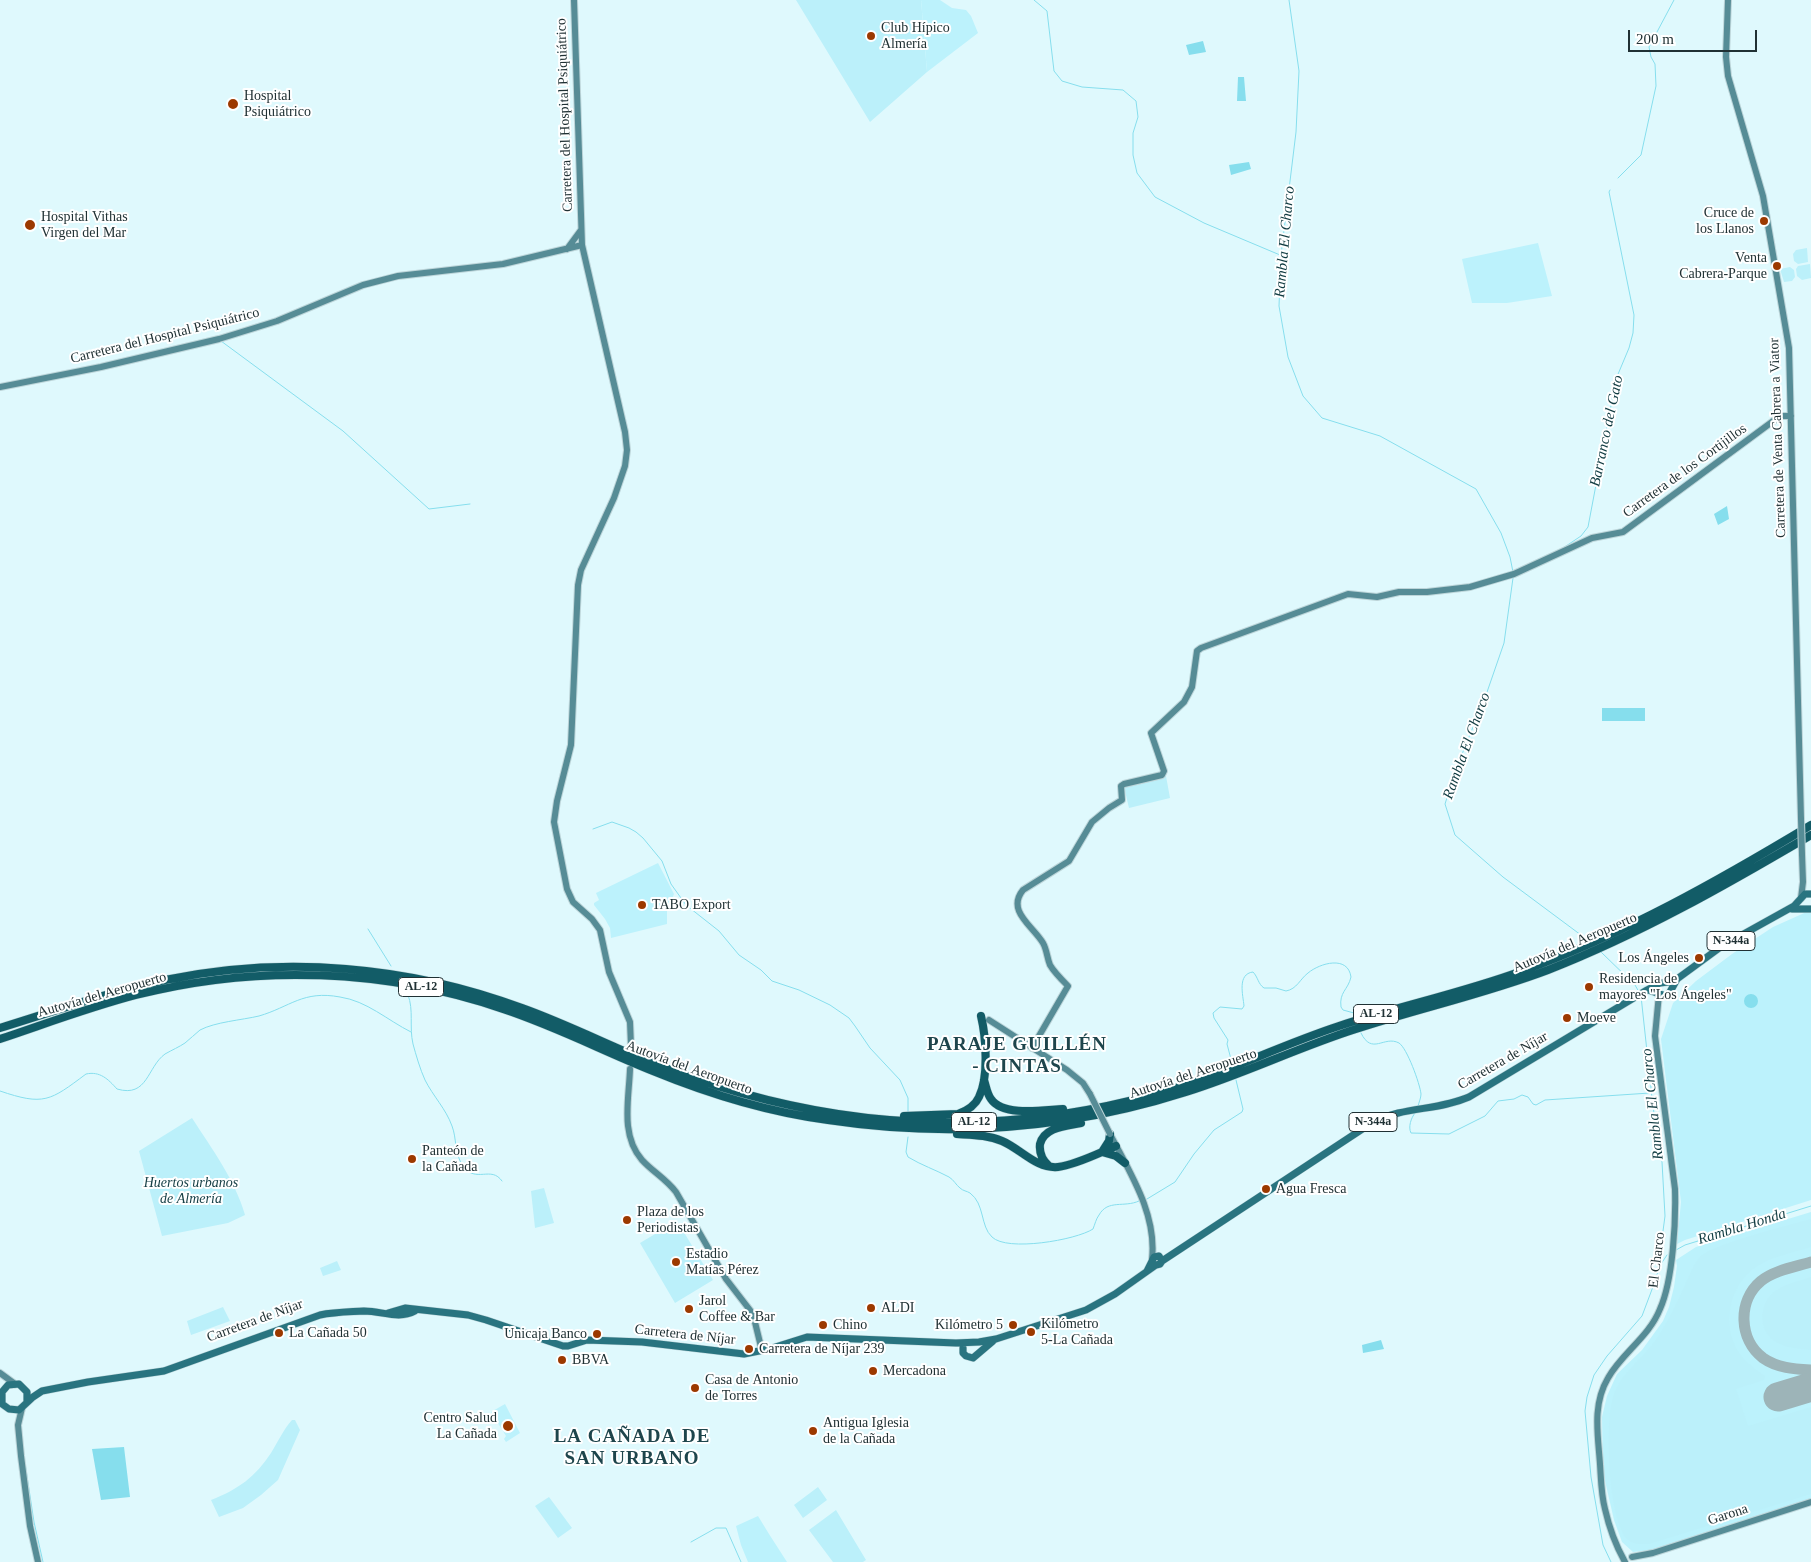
<!DOCTYPE html>
<meta charset="utf-8">
<style>
body{margin:0}
#map{position:relative;width:1811px;height:1562px;overflow:hidden;background:#dff9fd;font-family:"Times New Roman",serif}
canvas{display:block}
.scale{position:absolute;left:1628px;top:30px;width:129px;height:22px;box-sizing:border-box;border:2px solid #203134;border-top:0;padding-left:6px;font-size:15px;line-height:18px;white-space:nowrap;color:#203134;-webkit-text-stroke:4px #fff;paint-order:stroke}
</style>
<div id="map">
<canvas width="1811" height="1562"></canvas>
<div class="scale">200 m</div>
</div>
<script>
const c = document.querySelector('canvas').getContext('2d');
c.lineJoin = 'round';
function paint(path, color) {
  c.fillStyle = color;
  c.fill(path, 'evenodd');
}
function trace(path, color, width, dash) {
  c.strokeStyle = color;
  c.lineWidth = width;
  c.lineCap = dash ? 'butt' : 'round';
  c.setLineDash(dash || []);
  c.stroke(path);
}
function write(font, color, halo, rows, align = 'center') {
  c.font = font + ' "Times New Roman",serif';
  c.lineWidth = 4;
  c.setLineDash([]);
  c.textBaseline = 'middle';
  c.strokeStyle = halo;
  c.fillStyle = color;
  for (const [text, x, y, turn = 0] of rows) {
    c.save();
    c.translate(x, y);
    c.rotate((+turn || 0) * Math.PI / 180);
    c.textAlign = isNaN(turn) ? turn : align;
    if (halo) c.strokeText(text, 0, 0);
    c.fillText(text, 0, 0);
    c.restore();
  }
}
const built = new Path2D(`
 M921 0H940L952 8 966 10 971 16 978 33 927 72Z
 M1538 243 1552 296 1507 303H1472L1462 259Z
 M658 863 674 894 667 911V924L611 938 610 928 605 919 594 905V903L599 900 596 893Z
 M1811 910V1200L1685 1240 1677 1244 1681 1202 1661 1039 1673 1003 1696 981 1732 954 1773 927Z
 M1811 1212V1501L1652 1550 1633 1552 1622 1542 1614 1520 1603 1472 1602 1417 1607 1396 1617 1374 1642 1350 1663 1321 1669 1307 1674 1287 1677 1266 1676 1260 1696 1247Z
 M505 1404 520 1433 506 1442 504 1439 506 1436 491 1412Z
 M758 1516 769 1534 787 1562H748L741 1545 736 1526Z`);
const green = new Path2D(`
 M796 0H921L927 72 870 122Z
 M1807 248 1808 262 1798 264 1794 261 1793 254 1796 250Z
 M1810 264 1811 278 1802 280 1797 276 1796 269 1798 266Z
 M1790 267 1794 270 1795 277 1792 281 1784 282 1780 269Z
 M1166 776 1170 798 1129 808 1124 787Z
 M192 1118C212 1149 235 1180 245 1215L228 1223 162 1236 139 1151Z
 M544 1188 554 1223 535 1228 531 1191Z
 M1811 1219V1247C1793 1253 1772 1256 1756 1267 1729 1285 1721 1325 1739 1353 1746 1363 1756 1370 1765 1376L1764 1380 1736 1389 1748 1426 1811 1407V1494L1649 1544C1641 1544 1633 1545 1627 1539 1608 1519 1604 1419 1614 1394 1623 1371 1644 1358 1657 1338 1668 1321 1676 1305 1684 1287 1689 1277 1693 1265 1700 1257 1712 1244 1790 1225 1811 1219Z
 M677 1221 713 1280 675 1303 640 1243Z
 M337 1261 341 1270 323 1276 320 1268Z
 M1811 1277V1350C1800 1349 1786 1348 1776 1342 1758 1331 1758 1305 1774 1292 1784 1284 1799 1281 1811 1277Z
 M223 1307 230 1321 191 1335 187 1321Z
 M292 1420H295L300 1430 278 1480 261 1495 243 1508 219 1517 211 1500C239 1489 255 1477 271 1453 278 1442 283 1430 292 1420Z
 M818 1487 827 1500 803 1518 794 1505Z
 M549 1497 572 1528 558 1538 535 1506Z
 M836 1510 866 1560 863 1562H833L809 1530Z`);
const water = new Path2D(`
 M1203 41 1206 52 1189 55 1186 45Z
 M1238 77H1244L1246 101H1237Z
 M1249 162 1251 169 1231 175 1229 165Z
 M1727 506 1729 519 1718 525 1714 514Z
 M1602 708H1645V721H1602Z
 M1744 1001a7 7 0 1 1 14 0a7 7 0 1 1-14 0Z
 M1381 1340 1384 1349 1363 1353 1362 1345Z
 M124 1447 130 1497 101 1500 92 1449Z`);
const stream = new Path2D(`
 M1034 0 1047 11 1054 71 1062 81 1082 87 1123 90 1136 101 1138 117 1133 133V155L1137 173 1155 197 1204 223 1280 255
 M1289 0 1299 71 1296 132 1281 255 1279 306 1288 357 1303 396 1322 418 1380 436 1476 489 1501 533 1510 557 1513 572
 M1618 178 1641 155 1656 86 1655 64 1651 57 1649 47 1674 0
 M221 341 343 431 429 509 470 504
 M1563 548 1581 536 1588 527 1616 379 1629 348 1633 333 1634 315 1609 192 1610 190
 M1513 578 1504 643 1486 695 1456 769 1445 804 1455 835 1503 877 1589 941
 M593 829 612 822 629 828 636 832 643 838 662 861 671 884 686 905 719 931 739 955 761 970 772 981 799 990 830 1005 849 1018 855 1026 870 1048 900 1080 908 1098V1112
 M368 929 391 966
 M1601 952 1635 985 1639 992
 M408 995C414 1010 409 1027 413 1044 416 1055 420 1069 425 1080 433 1096 446 1109 452 1126 457 1139 454 1153 463 1166 476 1184 491 1165 502 1181
 M1361 1033C1372 1056 1384 1035 1399 1043 1407 1048 1420 1084 1421 1094 1421 1098 1419 1102 1418 1106
 M1232 1063 1227 1044 1228 1040 1214 1018 1213 1013 1220 1007 1242 1009 1244 1006C1243 995 1237 974 1253 972 1258 977 1258 984 1264 988H1276L1286 991C1297 989 1300 979 1308 973 1320 963 1348 955 1351 977 1348 990 1339 992 1341 1007L1343 1010 1354 1013
 M0 1091C44 1106 50 1101 86 1074 100 1071 108 1079 117 1089 148 1098 147 1067 165 1054 172 1050 179 1047 185 1043 190 1039 195 1034 200 1030 215 1022 242 1020 259 1016 290 1007 303 990 340 997 367 1001 387 1020 411 1032
 M1415 1113C1411 1118 1408 1127 1411 1133L1449 1134 1485 1116 1498 1101 1514 1099 1522 1095 1528 1097 1533 1104 1536 1105 1545 1100 1650 1093
 M908 1137 906 1152 908 1157C921 1165 936 1170 949 1177 954 1180 956 1185 960 1188 963 1191 967 1191 970 1193 985 1204 980 1226 992 1237 1007 1252 1076 1240 1093 1229 1095 1224 1096 1219 1099 1215 1108 1199 1124 1208 1139 1201
 M1147 1199 1175 1182 1194 1154 1214 1130 1242 1112 1243 1109 1236 1080
 M1676 1250 1685 1245 1811 1206
 M1659 1267 1667 1255
 M25 1463 34 1522 43 1562
 M691 1542 716 1528H726L741 1562
 M1611 1562 1603 1545 1591 1477 1585 1411 1587 1397 1594 1375 1607 1356 1642 1316 1657 1276 1665 1216 1662 1162 1653 1107 1641 996`);
const taxiway = new Path2D(`
 M1811 1262C1795 1267 1775 1270 1761 1281 1737 1301 1739 1340 1763 1358 1777 1368 1795 1369 1811 1370`);
const runway = new Path2D(`
 M1778 1397 1811 1387`);
const secondary = new Path2D(`
 M574 0 582 245 625 432 627 450 625 466 614 498 581 570 578 585 571 745 557 801 554 822 567 889 573 902 592 919 600 930 609 972 630 1022 631 1046
 M1728 0 1726 57 1728 76 1763 196 1789 348 1801 819
 M567 249 581 230
 M0 387 101 367 219 339 277 321 363 285 398 276 503 264 582 245
 M1801 898 1803 882 1802 854
 M989 1020 1067 1070 1083 1083 1090 1094
 M1032 1048 1068 986C1062 980 1054 972 1050 965 1047 958 1047 950 1043 943 1033 926 1006 911 1023 890L1069 861 1092 822 1109 808 1122 800 1121 786 1124 784 1162 775 1164 771 1151 733 1184 702 1192 687 1197 651 1201 648 1348 594 1377 597 1399 592H1427L1470 587 1514 574 1592 538 1623 532 1776 419 1782 416H1791
 M630 1069C629 1099 620 1135 642 1160 653 1172 665 1178 676 1192L726 1279 753 1314 762 1351
 M1110 1134C1130 1173 1157 1214 1152 1259
 M0 1373 15 1384
 M22 1408 18 1425 21 1456 30 1526 38 1562
 M1632 1557 1653 1553 1811 1502
 M1625 1562C1616 1546 1609 1527 1605 1509 1601 1494 1601 1478 1600 1464 1598 1435 1592 1405 1608 1378 1622 1353 1649 1337 1660 1309 1673 1280 1676 1222 1675 1189L1655 1036 1659 994`);
const primary = new Path2D(`
 M1792 909H1811
 M1648 990 1666 996 1670 992 1677 979
 M1147 1271 1154 1257 1159 1256 1162 1261
 M388 1313 405 1308 468 1315 486 1320 563 1346H568L587 1340 642 1342 744 1354 769 1349 807 1337 956 1343 979 1342 996 1339 1086 1310 1115 1294 1156 1265 1160 1264 1162 1261 1373 1122C1405 1106 1437 1111 1469 1097L1647 990 1660 983 1668 982 1677 979 1722 946 1794 906 1805 894H1811
 M963 1348V1353L966 1356 973 1358 993 1341
 M27 1402V1392L19 1384 8 1385 2 1392V1404L9 1409 19 1410 33 1397 42 1391 88 1382 164 1371 320 1315C335 1312 349 1312 364 1311 383 1311 398 1320 415 1311`);
const highway = new Path2D(`
 M0 1028C55 1011 109 992 165 980 284 955 409 966 522 1008 564 1023 604 1043 645 1060 707 1085 772 1104 838 1114 947 1131 1063 1122 1169 1090 1227 1072 1281 1045 1339 1026 1399 1006 1462 993 1522 971 1624 934 1718 881 1811 825
 M0 1039C45 1024 90 1007 136 995 257 964 386 969 503 1009 555 1026 603 1051 653 1071 709 1094 768 1112 828 1120 948 1138 1070 1129 1186 1092 1244 1074 1299 1047 1356 1029 1420 1008 1485 994 1548 970 1640 934 1726 885 1811 835
 M984 1080C986 1086 987 1094 991 1099 1003 1117 1044 1110 1063 1109
 M904 1116 958 1114C966 1111 975 1106 979 1097 989 1077 986 1037 981 1016
 M957 1134C972 1135 988 1135 1002 1141 1021 1149 1036 1169 1058 1167 1076 1165 1099 1153 1116 1146
 M1102 1152 1116 1156 1125 1163
 M1102 1152 1109 1141 1110 1134
 M1049 1166C1042 1160 1039 1153 1040 1144 1044 1127 1066 1126 1081 1123`);
const secondaryBridge = new Path2D(`
 M1801 819 1802 854
 M1090 1094 1110 1134`);
const markers = [
 [871,36,5,"#9c3900"],
 [233,104,6,"#9c3900"],
 [1764,221,5,"#9c3900"],
 [30,225,6,"#9c3900"],
 [1777,266,5,"#9c3900"],
 [642,905,5,"#9c3900"],
 [1699,958,5,"#9c3900"],
 [1589,987,5,"#9c3900"],
 [1567,1018,5,"#9c3900"],
 [412,1159,5,"#9c3900"],
 [1266,1189,5,"#9c3900"],
 [627,1220,5,"#9c3900"],
 [676,1262,5,"#9c3900"],
 [871,1308,5,"#9c3900"],
 [689,1309,5,"#9c3900"],
 [823,1325,5,"#9c3900"],
 [1013,1325,5,"#9c3900"],
 [1031,1332,5,"#9c3900"],
 [279,1333,5,"#9c3900"],
 [597,1334,5,"#9c3900"],
 [749,1349,5,"#9c3900"],
 [562,1360,5,"#9c3900"],
 [873,1371,5,"#9c3900"],
 [695,1388,5,"#9c3900"],
 [508,1426,6,"#9c3900"],
 [813,1431,5,"#9c3900"]
];
const shields = [
 [1731,941,48],
 [421,987,45],
 [1376,1014,45],
 [974,1122,45],
 [1373,1122,48]
];
const shieldNames = [
 ["N-344a",1731,941],
 ["AL-12",421,987],
 ["AL-12",1376,1014],
 ["AL-12",974,1122],
 ["N-344a",1373,1122]
];
const poiNames = [
 ["Club Hípico",881,28],
 ["Almería",881,44],
 ["Hospital",244,96],
 ["Psiquiátrico",244,112],
 ["Cruce de",1754,213,"right"],
 ["los Llanos",1754,229,"right"],
 ["Hospital Vithas",41,217],
 ["Virgen del Mar",41,233],
 ["Venta",1767,258,"right"],
 ["Cabrera-Parque",1767,274,"right"],
 ["TABO Export",652,905],
 ["Los Ángeles",1689,958,"right"],
 ["Residencia de",1599,979],
 ["mayores \"Los Ángeles\"",1599,995],
 ["Moeve",1577,1018],
 ["Panteón de",422,1151],
 ["la Cañada",422,1167],
 ["Agua Fresca",1276,1189],
 ["Plaza de los",637,1212],
 ["Periodistas",637,1228],
 ["Estadio",686,1254],
 ["Matías Pérez",686,1270],
 ["Jarol",699,1301],
 ["Coffee & Bar",699,1317],
 ["ALDI",881,1308],
 ["Kilómetro",1041,1324],
 ["5-La Cañada",1041,1340],
 ["Chino",833,1325],
 ["Kilómetro 5",1003,1325,"right"],
 ["La Cañada 50",289,1333],
 ["Unicaja Banco",587,1334,"right"],
 ["Carretera de Níjar 239",759,1349],
 ["BBVA",572,1360],
 ["Mercadona",883,1371],
 ["Casa de Antonio",705,1380],
 ["de Torres",705,1396],
 ["Centro Salud",497,1418,"right"],
 ["La Cañada",497,1434,"right"],
 ["Antigua Iglesia",823,1423],
 ["de la Cañada",823,1439]
];
const streetNames = [
 ["Carretera del Hospital Psiquiátrico",565,115,-92],
 ["Carretera del Hospital Psiquiátrico",165,336,-14],
 ["Carretera de Venta Cabrera a Viator",1778,438,-92],
 ["Carretera de los Cortijillos",1685,471,-36],
 ["Autovía del Aeropuerto",1575,943,-23],
 ["Autovía del Aeropuerto",102,995,-16],
 ["Carretera de Níjar",1503,1061,-30],
 ["Autovía del Aeropuerto",689,1068,20],
 ["Autovía del Aeropuerto",1193,1074,-18],
 ["El Charco",1657,1260,-83],
 ["Carretera de Níjar",255,1321,-20],
 ["Carretera de Níjar",685,1335,6],
 ["Garona",1728,1515,-18]
];
const parkNames = [
 ["Huertos urbanos",191,1183],
 ["de Almería",191,1199]
];
const waterNames = [
 ["Rambla El Charco",1285,242,-85],
 ["Barranco del Gato",1607,431,-78],
 ["Rambla El Charco",1467,746,-70],
 ["Rambla El Charco",1653,1104,-96],
 ["Rambla Honda",1742,1227,-17]
];
const districtNames = [
 ["PARAJE GUILLÉN",1017,1045],
 ["- CINTAS",1017,1067],
 ["LA CAÑADA DE",632,1437],
 ["SAN URBANO",632,1459]
];
paint(built, '#bcf2fc');
paint(green, '#bbf0fa');
paint(water, '#86deed');
trace(stream, '#86deed', 1);
trace(taxiway, '#9db4b8', 11);
trace(runway, '#9db4b8', 29);
trace(secondary, '#bdd5d9', 8);
trace(primary, '#bdd5d9', 8);
trace(highway, '#bdd5d9', 9);
trace(secondary, '#568c96', 6);
trace(primary, '#297480', 7);
trace(highway, '#125c67', 8);
trace(secondaryBridge, '#bdd5d9', 8, []);
trace(secondaryBridge, '#568c96', 6);
for (const [x, y, r, color] of markers) {
  const dot = new Path2D();
  dot.arc(x, y, r, 0, 2 * Math.PI);
  c.fillStyle = color;
  c.fill(dot);
  trace(dot, '#fff', 2);
}
for (const [x, y, w] of shields) {
  const box = new Path2D();
  box.roundRect(x - w / 2, y - 9.5, w, 19, 4);
  c.fillStyle = '#fff';
  c.fill(box);
  trace(box, '#203134', 1);
}
write('bold 12px', '#203134', null, shieldNames);
write('14px', '#203134', '#fff', poiNames, 'left');
write('14px', '#203134', '#fff', streetNames);
write('italic 14px', '#174047', '#fff', parkNames);
write('italic 15px', '#113c42', '#fff', waterNames);
c.letterSpacing = '1px';
write('bold 19px', '#1e454c', '#fff', districtNames);
c.letterSpacing = '0px';
</script>
